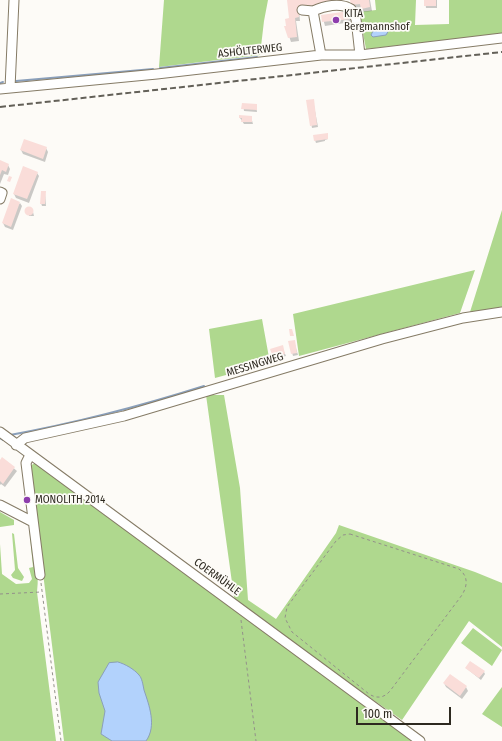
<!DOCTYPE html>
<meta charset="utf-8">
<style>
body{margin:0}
#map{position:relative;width:502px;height:741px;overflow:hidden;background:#fdfbf7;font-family:"Fira Sans Condensed",sans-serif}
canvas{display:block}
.scale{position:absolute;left:356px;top:707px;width:95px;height:18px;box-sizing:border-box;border:2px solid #2d2920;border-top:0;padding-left:5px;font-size:12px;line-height:14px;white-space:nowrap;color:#2d2920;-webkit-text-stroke:3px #fdfbf7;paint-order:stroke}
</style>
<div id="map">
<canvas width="502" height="741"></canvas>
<div class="scale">100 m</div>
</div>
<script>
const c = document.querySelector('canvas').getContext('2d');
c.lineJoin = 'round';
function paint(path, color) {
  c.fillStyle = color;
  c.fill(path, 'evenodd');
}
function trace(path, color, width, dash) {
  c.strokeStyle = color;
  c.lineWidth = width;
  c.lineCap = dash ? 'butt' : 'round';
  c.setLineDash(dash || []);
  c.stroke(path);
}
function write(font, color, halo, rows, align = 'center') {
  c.font = font + ' "Fira Sans Condensed",sans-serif';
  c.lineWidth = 3.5;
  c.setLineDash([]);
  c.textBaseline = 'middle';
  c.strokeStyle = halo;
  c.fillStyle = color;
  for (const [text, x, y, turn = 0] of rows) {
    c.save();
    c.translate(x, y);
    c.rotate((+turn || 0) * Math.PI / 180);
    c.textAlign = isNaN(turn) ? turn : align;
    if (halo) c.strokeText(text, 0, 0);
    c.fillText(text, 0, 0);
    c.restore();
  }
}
const green = new Path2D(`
 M164 0H268L264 21 260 55 159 67Z
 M375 0H416L415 25 449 24V0H502V34L366 49 359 12 376 10Z
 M502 210V308L470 312Z
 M475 270 460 313 299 356 293 314Z
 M262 319 270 363 215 378 209 329Z
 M206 395H224L240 488 248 600 276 619 336 533 339 525 475 572 502 583V647L469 621 402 720 362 692 361 698 243 612 234 597Z
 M35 463 234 608 245 618 413 741H64L30 469V466Z
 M0 512 14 520V525L0 527Z
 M29 526C34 547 40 569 37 592L56 741H0V544L2 574 16 584 29 583 32 579 29 568 33 567Z
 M12 533 14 534 18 568 24 577 22 581 13 578 11 575 15 570Z
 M473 628 502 650 492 666 461 643Z
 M502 687V727L482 714Z`);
const water = new Path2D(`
 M386 28 389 30 386 35 373 37 371 35 374 29Z
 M118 662C125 664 134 669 139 675 142 678 143 685 144 690 149 705 157 726 146 741H112L101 734 105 711 99 693 98 682 109 663Z`);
const shadow = new Path2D(`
 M288 0H339L340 6 299 11 300 21H296L299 41 291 42 286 27 290 19Z
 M351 0H370L372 11 364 12 361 8 354 9Z
 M425 0H437V8H426Z
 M322 15 350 16 351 22 325 26Z
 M313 100 318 127 312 128 307 101Z
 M243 104 256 105 257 112 244 111Z
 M251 117 253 124H244L240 118Z
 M328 135V139L325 140V141L316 143 315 140Z
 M46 148 48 152 45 162 23 154 21 150Z
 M0 162 8 165 10 169 8 175 4 174 0 184Z
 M37 173 39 176 29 203 16 198 14 194Z
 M45 192 46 206H42L41 203Z
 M20 203 22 206 13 230 5 227 3 223Z
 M32 208 34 216H29L27 209Z
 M294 341 298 355 293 356 289 342Z
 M272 349H283L286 356 275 359Z
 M3 459 17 471 5 487 1 484 0 485V462Z
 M466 668 484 672 485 674 481 680Z
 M444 683 466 687 468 691 462 699 446 687Z`);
const stream = new Path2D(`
 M160 68 257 57
 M16 81 153 69
 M0 83 3 82
 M10 435C76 423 141 406 204 386
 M0 438 3 440`);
const building = new Path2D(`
 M287 0H338V3L298 7 299 17 295 18 297 37 288 38 284 26H286L285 19 289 18Z
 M350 0H369L370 7 361 9 360 4 351 5Z
 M424 0H436V6H424Z
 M349 11 350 19 322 22 321 15Z
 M314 99 317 125 310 126 306 100Z
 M242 103 257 104V110L241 109Z
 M239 115 252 116V122H241L242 118H239Z
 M328 133V139L314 141 313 135Z
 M24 139 47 147 43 159 20 150Z
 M0 160 9 164 6 172 2 170 0 175Z
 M23 166 38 172 27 199 13 194Z
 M9 176 12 177 10 182 7 181Z
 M41 191H46L45 204H40Z
 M11 198 20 202 11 227 2 223Z
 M24.5 211a4.5 4.5 0 1 1 9 0a4.5 4.5 0 1 1-9 0Z
 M289 329H292L294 336H290Z
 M295 340 297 353 291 354 288 341Z
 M283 345 285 354 273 357 270 349Z
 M2 457 15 467 3 484 0 481V460Z
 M470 661 485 671 479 678 465 668Z
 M450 674 467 686 460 696 443 683Z`);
const path = new Path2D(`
 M350 534 459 569C468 576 468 585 462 595L390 691C384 698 377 699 369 694L292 632 285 618 287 607 336 541 343 535Z
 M41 583 61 741
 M0 594 41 592
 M241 620 256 741`);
const minor = new Path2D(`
 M302 10 313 11 321 55
 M313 11C324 6 340 2 351 9L356 19 360 55
 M10 88 14 0
 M0 89 157 74 321 55H360L502 38
 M0 192 2 193 0 199
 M0 432 420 741
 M16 445 25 438 124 416 382 339 463 318 502 312
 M30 455 26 463 40 575
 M0 505 33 522`);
const rail = new Path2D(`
 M0 107 502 52`);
const markers = [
 [336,20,4,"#8d3dad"],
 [27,500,4,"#8d3dad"]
];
const poiNames = [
 ["KITA",344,14],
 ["Bergmannshof",344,27],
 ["MONOLITH 2014",35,500]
];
const streetNames = [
 ["ASHÖLTERWEG",250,51,-6],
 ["MESSINGWEG",255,365,-17],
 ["COERMÜHLE",217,577,36]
];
paint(green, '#afd88e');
paint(water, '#b2d2fc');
trace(water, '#8a9fba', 1);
paint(shadow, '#0003');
trace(stream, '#8a9fba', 2);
paint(building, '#faddd9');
trace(minor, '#857b66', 11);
trace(path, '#93908a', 1, [3, 3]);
trace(minor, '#fff', 9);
trace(rail, '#636058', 2, [6, 3]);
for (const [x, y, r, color] of markers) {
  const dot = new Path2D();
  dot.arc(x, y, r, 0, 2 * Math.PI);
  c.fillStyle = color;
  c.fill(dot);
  trace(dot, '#fdfbf7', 1.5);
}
write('11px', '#2d2920', '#fdfbf7', poiNames, 'left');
write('11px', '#2d2920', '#fdfbf7', streetNames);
</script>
